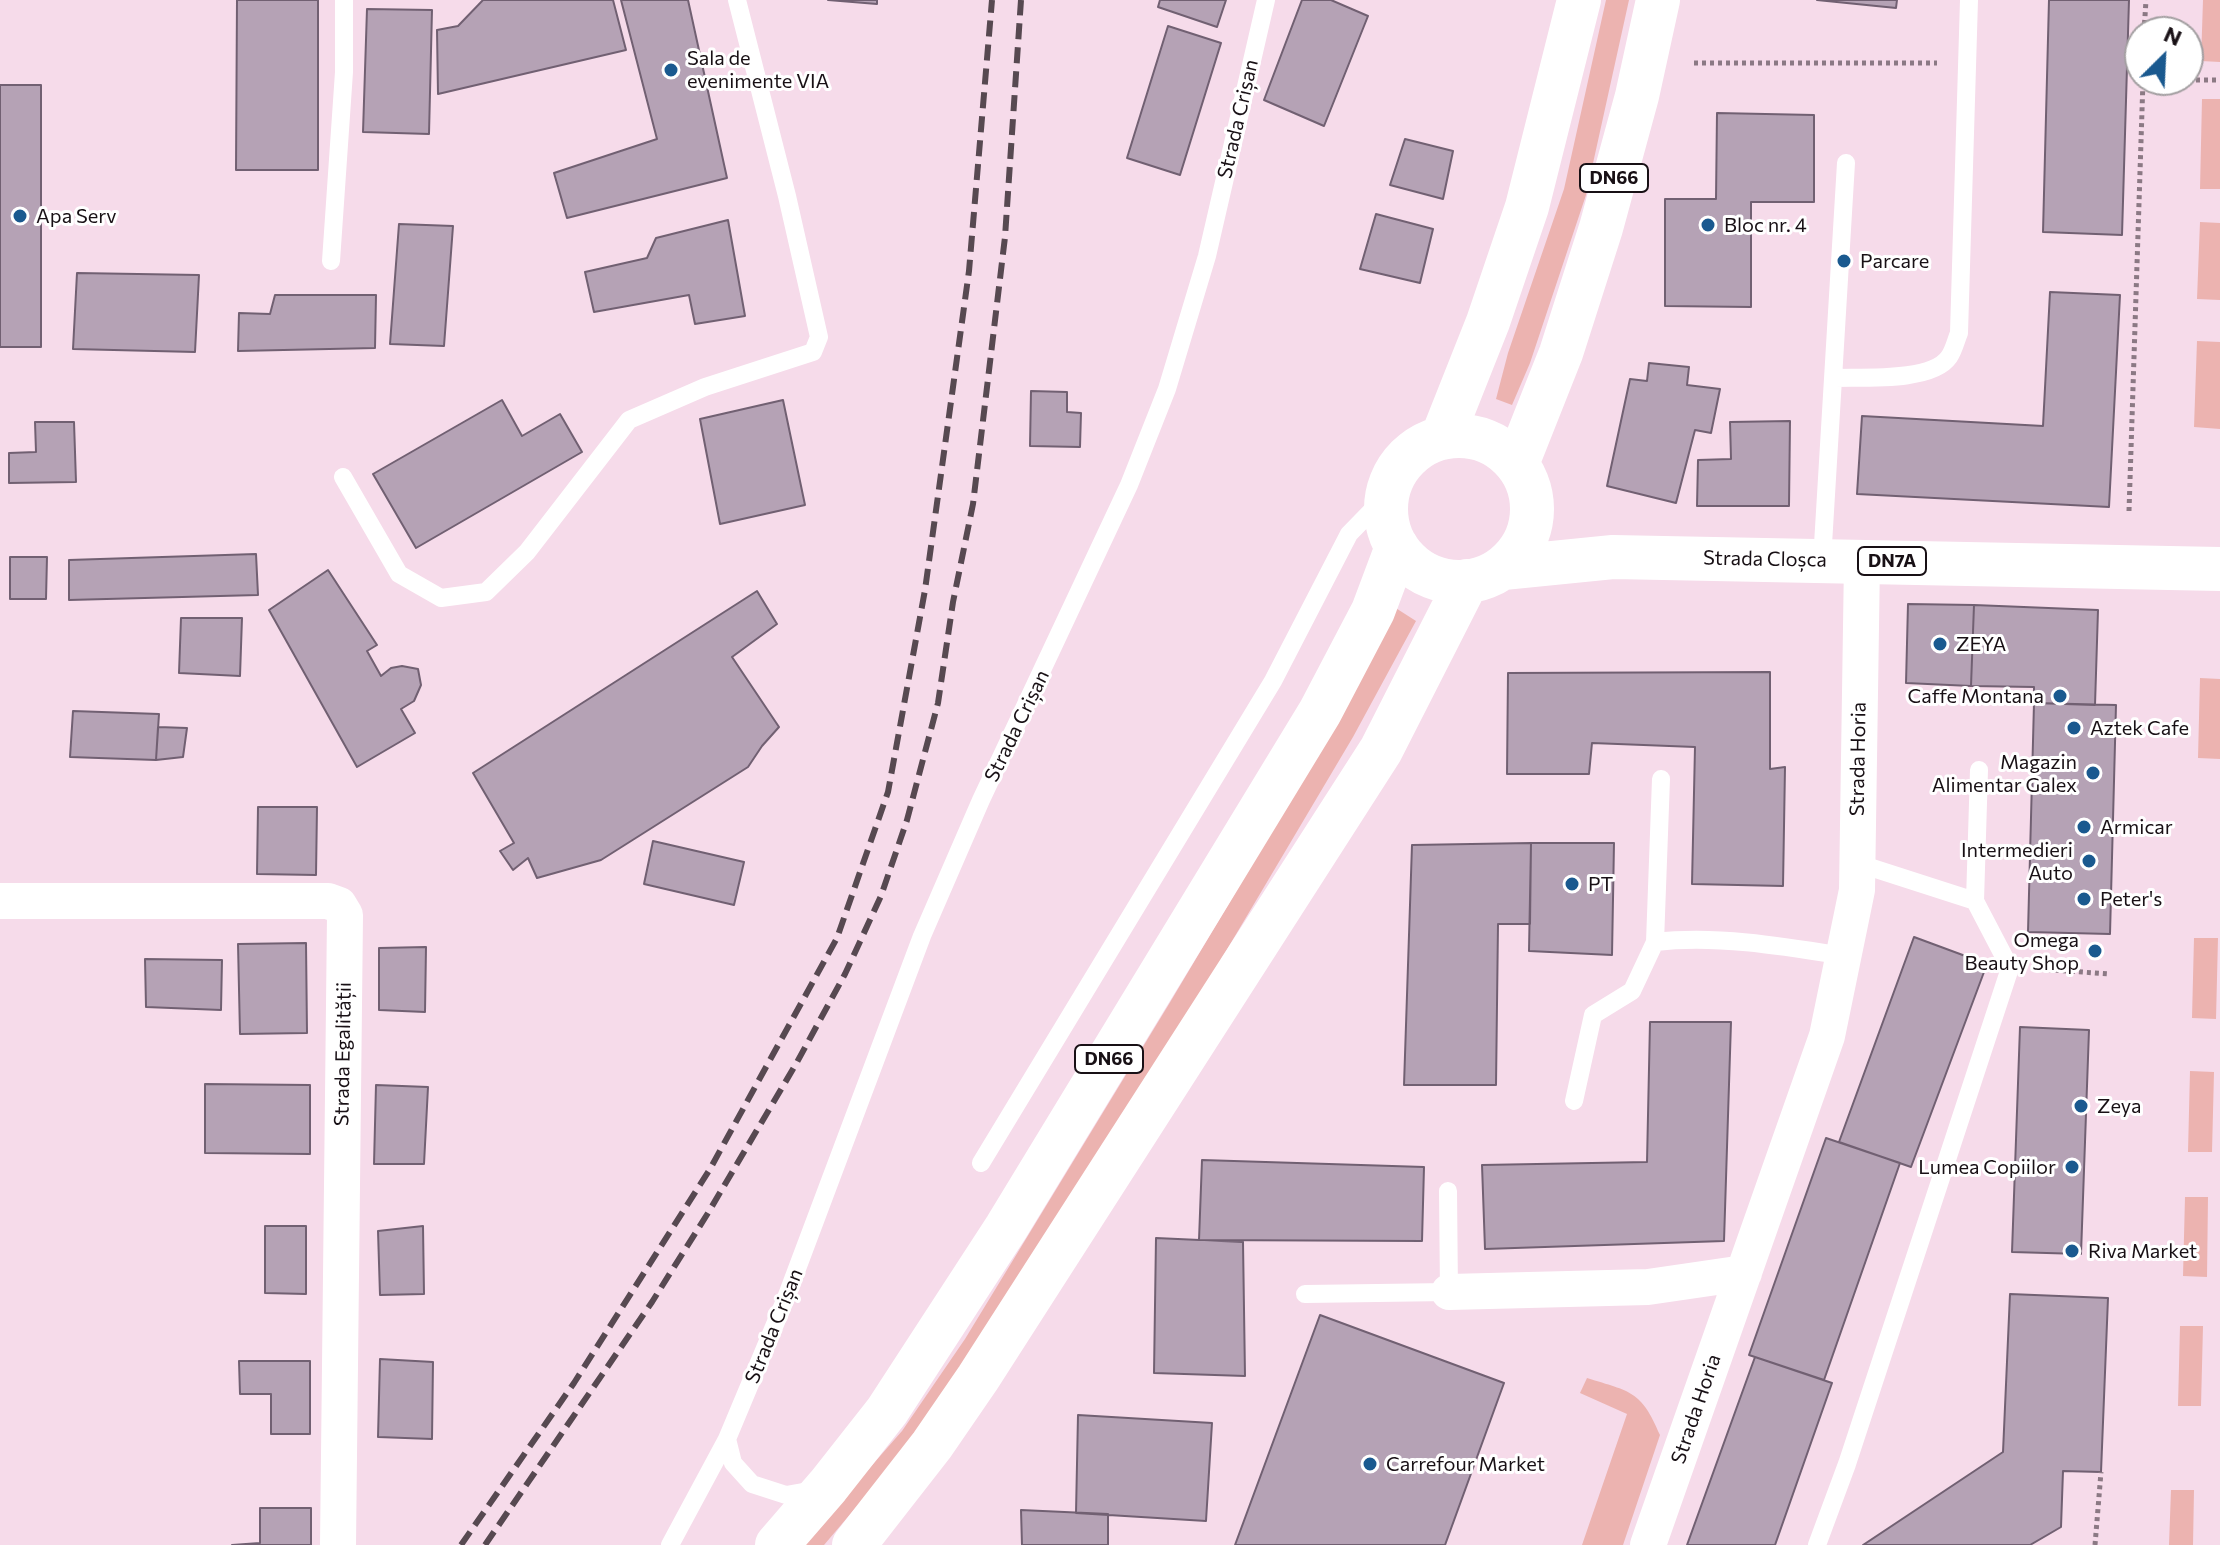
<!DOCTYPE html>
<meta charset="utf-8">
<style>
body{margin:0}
#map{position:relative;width:2220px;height:1545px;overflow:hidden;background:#f6dbea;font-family:Commissioner,sans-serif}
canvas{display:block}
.north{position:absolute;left:2124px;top:16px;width:80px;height:80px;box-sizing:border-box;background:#fff;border:2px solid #a39fa1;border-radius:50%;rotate:24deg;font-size:22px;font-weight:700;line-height:32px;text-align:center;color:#181015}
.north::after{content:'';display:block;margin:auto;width:28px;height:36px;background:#1a598f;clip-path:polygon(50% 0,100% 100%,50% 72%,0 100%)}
</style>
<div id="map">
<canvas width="2220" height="1545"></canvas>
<div class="north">N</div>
</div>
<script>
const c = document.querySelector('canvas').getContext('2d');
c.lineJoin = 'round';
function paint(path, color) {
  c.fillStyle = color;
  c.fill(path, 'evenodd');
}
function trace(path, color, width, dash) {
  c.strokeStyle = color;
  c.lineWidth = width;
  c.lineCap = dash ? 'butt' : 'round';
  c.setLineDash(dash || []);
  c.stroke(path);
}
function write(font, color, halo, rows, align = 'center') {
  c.font = font + ' Commissioner,sans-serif';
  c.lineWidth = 6;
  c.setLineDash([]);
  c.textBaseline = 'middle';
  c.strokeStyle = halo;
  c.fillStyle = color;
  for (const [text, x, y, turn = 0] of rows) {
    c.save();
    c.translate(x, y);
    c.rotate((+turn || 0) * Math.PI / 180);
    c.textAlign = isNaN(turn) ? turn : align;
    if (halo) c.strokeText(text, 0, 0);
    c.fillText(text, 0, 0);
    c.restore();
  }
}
const green = new Path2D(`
 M1606 0H1629L1586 195 1530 363 1512 405 1496 399 1508 353 1564 189Z
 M2203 0H2220V62L2201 61Z
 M2202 99H2220V189H2200Z
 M2200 222 2220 223V300L2197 299Z
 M2197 341 2220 342V429L2194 427Z
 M1391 605 1416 621 1353 737 1187 1017 915 1438 824 1545H802L902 1431 965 1339 1169 1004 1325 742Z
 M2200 678 2220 679V759L2198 758Z
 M2194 938H2218L2216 1019 2192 1018Z
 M2190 1071 2214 1072 2212 1152H2188Z
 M2185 1197H2208L2207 1277 2183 1276Z
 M2180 1326H2203L2201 1406H2178Z
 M1587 1378C1631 1392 1641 1390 1660 1435L1623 1545H1582L1627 1414 1580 1393Z
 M2171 1490H2194L2193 1545H2169Z`);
const building = new Path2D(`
 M237 0H318V170H236Z
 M483 0H613L626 50 438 94 437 30 458 26Z
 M621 0H688L727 178 567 218 554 173 657 139Z
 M828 0H877V4Z
 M1160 0H1226L1217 27 1158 7Z
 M1302 0H1331L1368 16 1324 126 1264 100Z
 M1817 0H1897L1896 8Z
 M2049 0H2129L2122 235 2043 232Z
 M367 9 432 10 429 134 363 132Z
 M1168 26 1221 43 1180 175 1127 158Z
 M0 85H41V347H0Z
 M1717 113 1814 115V202H1751V307L1665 306V199H1716Z
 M1405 139 1453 151 1443 199 1390 185Z
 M1376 214 1433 229 1420 283 1360 269Z
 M728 220 745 316 695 324 689 295 594 312 585 272 647 258 656 238Z
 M399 224 453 226 444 346 390 344Z
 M77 273 199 275 195 352 73 349Z
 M2050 292 2120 295 2109 507 1857 494 1862 416 2043 426Z
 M275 295H376L375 348 238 351 239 313 270 314Z
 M1649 363 1689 367 1687 385 1720 389 1711 433 1695 430 1676 503 1607 486 1630 379 1647 381Z
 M1031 391 1067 392V412L1081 413 1080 447 1030 446Z
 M502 400 522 436 560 414 582 452 416 548 373 474Z
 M783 400 805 505 720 524 700 419Z
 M1790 421 1789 506H1697L1698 460 1731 459 1730 422Z
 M35 422H74L76 482 9 483V453L36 452Z
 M256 554 258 595 69 600V560Z
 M10 557H47L46 599H10Z
 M328 570 377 645 367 651 381 676 391 668 402 666 418 669 421 685 414 701 401 709 415 733 357 767 269 610Z
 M757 591 777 624 732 657 779 727 762 746 748 767 601 860 537 878 528 858 513 870 500 851 514 843 473 773Z
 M1908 604 1974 605 1971 686 1906 683Z
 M1974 605 2098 610 2095 705 2034 703V687L1971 686Z
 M181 618H242L240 676 179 673Z
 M1770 672V769L1785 767 1783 886 1692 884 1695 747 1592 743 1589 774H1507L1508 673Z
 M2034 703 2116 705 2110 934 2028 932Z
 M73 711 159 714 156 760 70 757Z
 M158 727 187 728 183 757 156 760Z
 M258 807H317L316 875 257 874Z
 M653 841 744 862 734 905 644 884Z
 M1531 843 1530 924H1498L1496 1085H1404L1412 845Z
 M1531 843H1614L1612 955 1529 951Z
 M1914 937 1987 964 1911 1167 1839 1142Z
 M306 943 307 1033 240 1034 238 944Z
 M426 947 425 1012 379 1010V948Z
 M145 959 222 960 221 1010 146 1007Z
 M1650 1022H1731L1724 1241 1485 1249 1482 1165 1647 1162Z
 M2020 1027 2089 1030 2081 1254 2012 1252Z
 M205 1084 310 1085V1154L205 1153Z
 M376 1085 428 1087 424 1164H374Z
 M1826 1138 1900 1163 1824 1380 1749 1355Z
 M1202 1160 1424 1167 1422 1241 1199 1240Z
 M265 1226H306V1294L265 1293Z
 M423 1226 424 1294 380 1295 378 1231Z
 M1156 1238 1243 1242 1245 1376 1154 1373Z
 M2010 1294 2108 1298 2101 1472 2063 1471 2061 1527 2030 1545H1863L2003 1452Z
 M1320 1315 1504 1383 1445 1545H1235Z
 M1755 1357 1832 1383 1775 1545H1687Z
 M380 1359 433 1362 432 1439 378 1437Z
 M239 1361H310V1434H271V1394H240Z
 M1078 1415 1212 1423 1206 1521 1076 1513Z
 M260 1508H311V1545H232L260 1543Z
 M1021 1510 1108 1514V1545H1022Z`);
const path = new Path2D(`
 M2144 32 2146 0
 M1694 63H1937
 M2188 80H2220
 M2129 511 2143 80
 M2039 969 2110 974
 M2095 1545 2101 1472`);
const service = new Path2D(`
 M331 261 344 72V0
 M1834 378C1863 377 1932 382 1949 357 1954 350 1956 340 1959 333L1969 0
 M343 477 399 574 441 598 486 592 527 552 629 420 705 387 813 352 819 337 787 196 737 0
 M1822 561 1846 163
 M1661 779 1655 942C1717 935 1782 946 1844 956
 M1975 901 1979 770
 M1574 1101 1593 1015 1632 991 1655 942
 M981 1163 1273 681 1349 534 1388 494
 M1305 1294 1449 1292 1448 1191
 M727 1439 733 1463 752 1484 786 1495 814 1490
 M670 1545 727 1439 786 1298 922 936 981 800 1129 485 1167 389 1207 256 1266 0
 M1817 1545 1847 1464 2010 968 1975 901 1857 863`);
const minor = new Path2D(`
 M0 901H328L339 905 345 915 338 1545
 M1449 1292 1648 1287 1744 1273
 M1648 1545 1827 1036 1857 890 1862 561`);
const primary = new Path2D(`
 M1386 509a73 73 0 1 1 146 0a73 73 0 1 1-146 0Z
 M1442 438 1488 322 1527 207 1579 0
 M1517 464 1561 353 1601 228 1637 96 1658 0
 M1503 568 1613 557 2220 569
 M777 1545 828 1486 887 1411 1006 1228 1320 712 1373 611 1397 547
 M854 1545 932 1445 978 1378 1381 750 1467 581`);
const rail = new Path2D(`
 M461 1545 574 1383 710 1169 837 938 888 792 925 590 969 271 992 0
 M485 1545 652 1302 708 1213 796 1064 845 974 881 896 907 820 938 703 953 602 973 504 1005 237 1021 0`);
const markers = [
 [671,70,8,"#1a598f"],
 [20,216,8,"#1a598f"],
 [1708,225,8,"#1a598f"],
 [1844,261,8,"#1a598f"],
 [1940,644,8,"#1a598f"],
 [2060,696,8,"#1a598f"],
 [2074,728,8,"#1a598f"],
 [2093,773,8,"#1a598f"],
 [2084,827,8,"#1a598f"],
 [2089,861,8,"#1a598f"],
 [1572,884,8,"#1a598f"],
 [2084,899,8,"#1a598f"],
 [2095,951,8,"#1a598f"],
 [2081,1106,8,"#1a598f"],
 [2072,1167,8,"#1a598f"],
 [2072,1251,8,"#1a598f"],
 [1370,1464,8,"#1a598f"]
];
const shields = [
 [1614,178,68],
 [1892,561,68],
 [1109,1059,68]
];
const shieldNames = [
 ["DN66",1614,178],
 ["DN7A",1892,561],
 ["DN66",1109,1059]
];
const poiNames = [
 ["Sala de",687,58],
 ["evenimente VIA",687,81],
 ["Apa Serv",36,216],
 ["Bloc nr. 4",1724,225],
 ["Parcare",1860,261],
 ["ZEYA",1956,644],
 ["Caffe Montana",2044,696,"right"],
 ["Aztek Cafe",2090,728],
 ["Magazin",2077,762,"right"],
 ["Alimentar Galex",2077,785,"right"],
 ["Armicar",2100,827],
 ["Intermedieri",2073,850,"right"],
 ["Auto",2073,873,"right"],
 ["PT",1588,884],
 ["Peter's",2100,899],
 ["Omega",2079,940,"right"],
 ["Beauty Shop",2079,963,"right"],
 ["Zeya",2097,1106],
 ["Lumea Copiilor",2056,1167,"right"],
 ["Riva Market",2088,1251],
 ["Carrefour Market",1386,1464]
];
const streetNames = [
 ["Strada Crișan",1238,119,-77],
 ["Strada Cloșca",1765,559,1],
 ["Strada Crișan",1017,726,-64],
 ["Strada Horia",1858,759,-89],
 ["Strada Egalității",343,1054,-89],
 ["Strada Crișan",774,1326,-68],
 ["Strada Horia",1696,1409,-71]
];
paint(green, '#ecb3b0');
paint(building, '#b5a2b5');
trace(building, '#716072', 2);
trace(path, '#8b7984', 5, [4, 4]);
trace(service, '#fff', 18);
trace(minor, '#fff', 36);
trace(primary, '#fff', 44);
trace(rail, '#574951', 6, [16, 8]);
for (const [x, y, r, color] of markers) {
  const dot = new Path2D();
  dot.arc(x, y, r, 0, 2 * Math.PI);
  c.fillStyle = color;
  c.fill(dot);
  trace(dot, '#fff', 3);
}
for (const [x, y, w] of shields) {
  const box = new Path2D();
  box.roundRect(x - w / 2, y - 14, w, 28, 6);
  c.fillStyle = '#fff';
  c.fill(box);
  trace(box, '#181015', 2);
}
write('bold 18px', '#181015', null, shieldNames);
write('20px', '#181015', '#fff', poiNames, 'left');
write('20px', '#181015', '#fff', streetNames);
</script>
